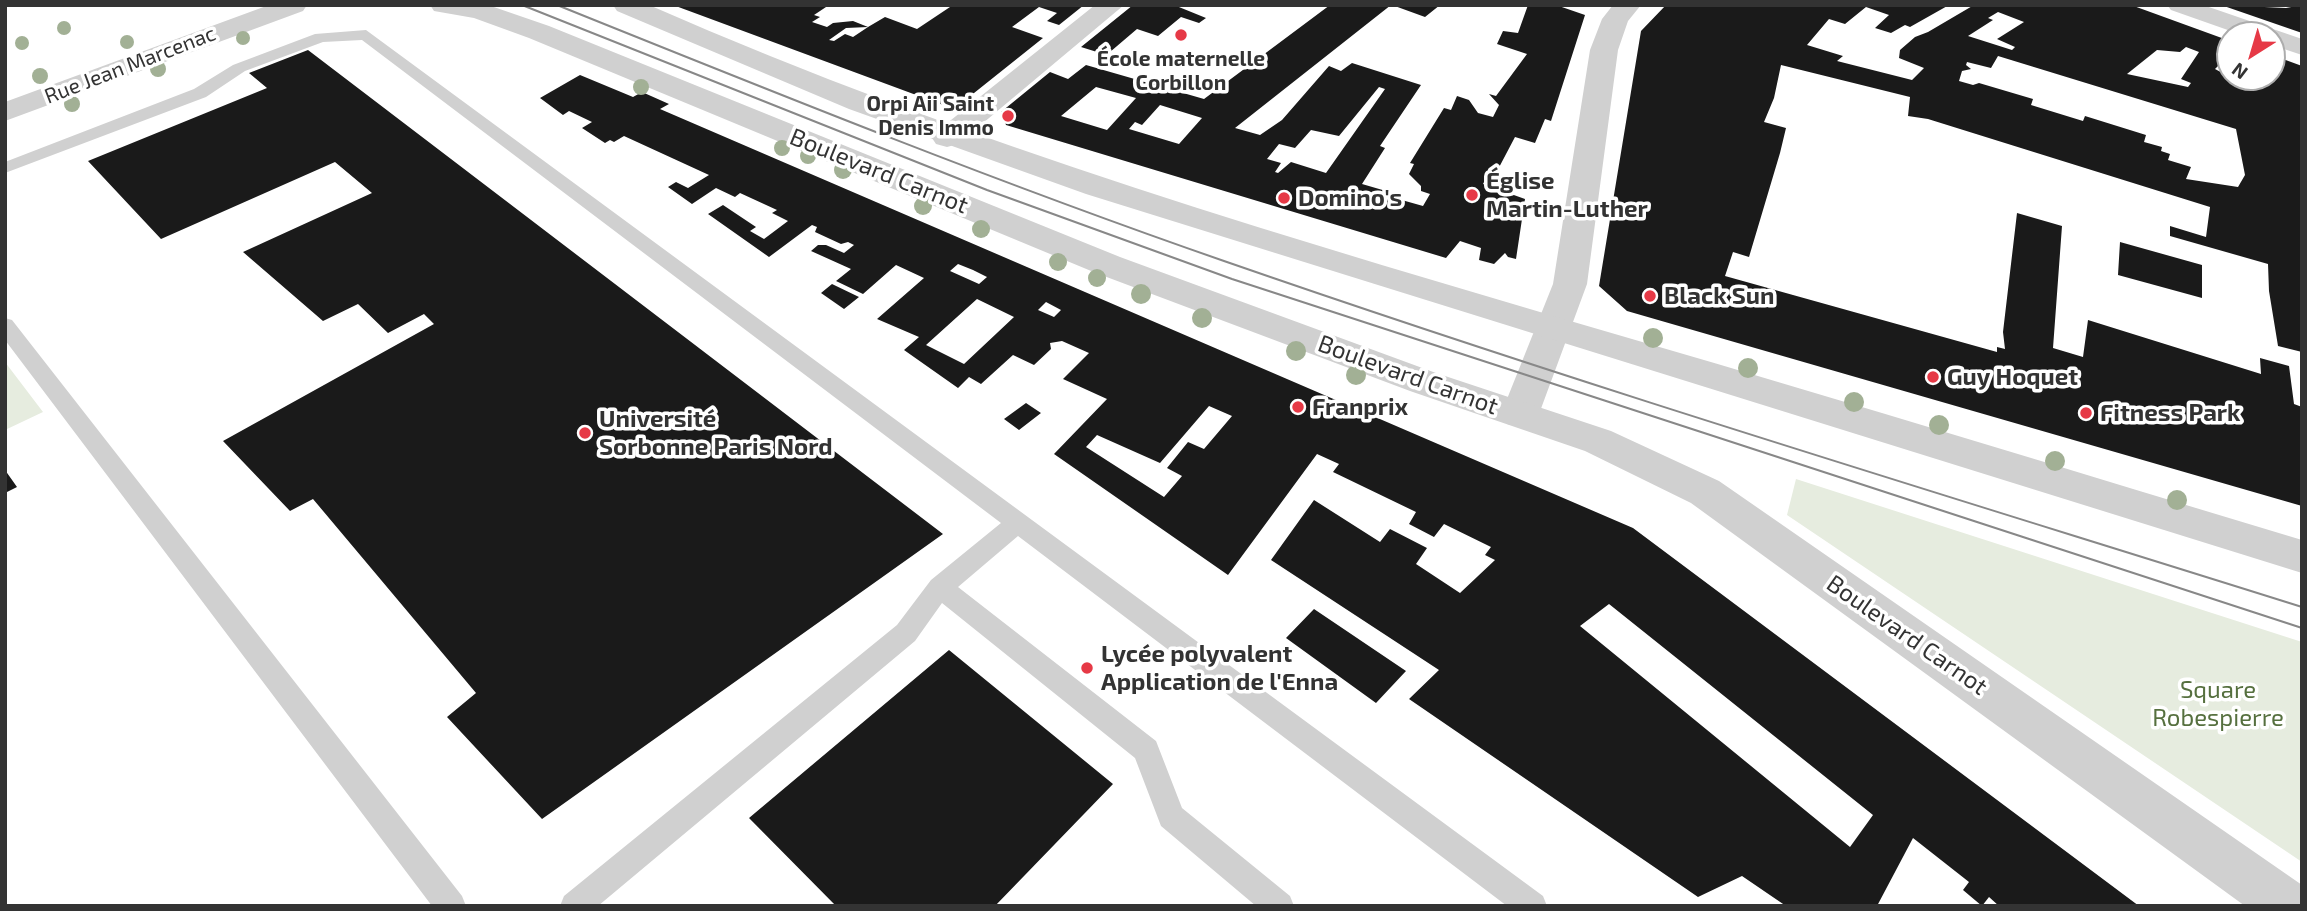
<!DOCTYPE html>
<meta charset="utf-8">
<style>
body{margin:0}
#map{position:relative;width:2307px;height:911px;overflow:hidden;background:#fff;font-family:"Exo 2",sans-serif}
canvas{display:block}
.frame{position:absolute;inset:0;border:7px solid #333;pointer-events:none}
.north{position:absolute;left:2216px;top:21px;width:70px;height:70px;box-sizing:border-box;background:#fff;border:2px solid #adadad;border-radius:50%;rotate:217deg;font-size:19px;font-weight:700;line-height:28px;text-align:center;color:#333}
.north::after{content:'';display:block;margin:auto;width:24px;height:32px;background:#e63946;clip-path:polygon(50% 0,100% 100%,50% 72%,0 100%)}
</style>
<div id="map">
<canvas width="2307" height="911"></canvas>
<div class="frame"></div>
<div class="north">N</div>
</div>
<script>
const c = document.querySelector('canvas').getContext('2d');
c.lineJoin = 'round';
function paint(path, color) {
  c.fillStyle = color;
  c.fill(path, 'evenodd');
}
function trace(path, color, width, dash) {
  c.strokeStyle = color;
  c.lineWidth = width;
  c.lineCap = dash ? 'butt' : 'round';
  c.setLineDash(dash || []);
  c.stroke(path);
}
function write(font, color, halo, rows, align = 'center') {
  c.font = font + ' "Exo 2",sans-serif';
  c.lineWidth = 7;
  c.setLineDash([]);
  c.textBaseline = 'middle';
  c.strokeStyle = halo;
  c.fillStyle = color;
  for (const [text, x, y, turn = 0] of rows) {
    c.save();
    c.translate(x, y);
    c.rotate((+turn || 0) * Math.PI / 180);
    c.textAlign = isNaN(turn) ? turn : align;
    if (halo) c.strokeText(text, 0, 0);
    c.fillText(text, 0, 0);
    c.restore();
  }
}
const green = new Path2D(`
 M5 362 43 412 5 430Z
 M1796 479 2302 642V862L1787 515Z`);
const building = new Path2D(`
 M673 5H829L814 15 820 17 812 22 827 27 833 23 853 21 868 27 885 17 917 29 953 5H1084L1059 25 1047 21 1057 13 1039 7 1012 27 1043 38 954 109ZM868 27 853 37 845 34 834 41 829 40 846 28Z
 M1133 5H1174L1206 18 1199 23 1181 17 1158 36 1137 29 1110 52 1101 49 1097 52 1081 47Z
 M1330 5H1391L1235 128 1260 135 1282 120 1329 66 1341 71 1352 63 1421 85 1380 146 1385 148 1362 184 1386 191 1384 195 1423 206 1430 194 1421 191V186L1409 174 1414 164 1410 163 1444 108 1451 110 1457 96 1469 100 1478 113 1493 117 1499 105 1489 94 1496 96 1527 54 1497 44 1503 31 1518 33 1528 5H1556L1585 15 1551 121 1545 119 1535 143 1515 137 1495 175 1488 174 1483 184 1525 199 1516 259 1508 257 1505 253 1494 264 1479 260 1481 248 1460 241 1446 258 1006 125 1001 112 1050 72 1068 79 1086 65 1204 99ZM1096 87 1136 98 1107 130 1061 116ZM1379 87 1385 89 1326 173 1291 162 1278 173 1275 172 1281 163 1267 159 1279 144 1295 148 1311 130 1339 136ZM1160 105 1202 118 1179 144 1129 129 1135 122 1142 125Z
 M1392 5H1440L1425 17Z
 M1666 5H1949L1910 27 1905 25 1891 33 1875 28 1889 15 1866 7 1845 24 1829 19 1807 45 1843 56 1837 61 1912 80 1924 68 1899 58 1900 50 1915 37 1928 32 1974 5H2131L2230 41V69L2219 65 2215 69 2230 77H2272V55L2302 66V352L2278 346 2269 291 2268 264 2170 236V226L2206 237 2210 207 1928 119 1908 116 1910 97 1781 65 1774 98 1764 122 1786 128 1780 153 1749 257 1733 252 1725 276 1997 352V347L2005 349 2003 332 2017 213 2062 226 2053 348 2083 357 2088 320 2261 374 2260 358 2289 366 2294 404 2302 407V506L1627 311 1599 286 1641 31ZM1998 12 2024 22 1997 39 2015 47 2012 50 1968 36 1993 20 1988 18ZM2186 47 2199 52 2181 79 2191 83 2188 87 2127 74 2157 50 2180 52ZM1998 56 2236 129 2245 175 2238 187 2186 179 2191 167 2168 160 2170 154 2161 151 2162 147 2144 142 2146 135 2085 116 2083 121 2031 105 2033 99 1979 83 1973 85 1959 81 1962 71 1971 69 1966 65 1967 62 1991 68Z
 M2221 5 2286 8 2302 5V33Z
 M308 50 943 534 542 819 447 717 476 693 313 499 290 511 223 441 434 324 424 314 388 333 358 304 323 321 243 252 372 193 335 162 161 239 88 161 267 88 249 73Z
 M580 75 633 97 642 92 669 104 660 109 1633 528 2139 906H1999L1989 897 1982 906 1963 890 1969 882 1913 838 1877 906H1786L1742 876 1698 897 1409 699 1439 670 1271 560 1314 500 1380 542 1390 529 1427 548 1416 564 1460 593 1495 560 1485 555 1491 547 1444 524 1434 537 1409 524 1416 512 1333 472 1339 464 1317 454 1228 575 1054 454 1107 399 1063 379 1089 353 1062 341 1050 343 1051 349 1034 365 1013 355 981 384 969 377 958 388 904 350 919 337 877 319 924 278 896 265 863 294 836 281 851 269 811 251 818 245H826L844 253 854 245 848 242 841 244 815 232 817 227 812 225 769 257 708 214 723 205 756 227 750 231 764 239 788 221 772 213 777 210 740 193 735 197 716 188 692 204 668 187 676 182 688 188 709 175 624 136 614 142 610 140 605 143 582 128 592 122 569 111 563 115 540 98ZM958 264 973 270 987 277 979 284 950 271ZM977 299 1014 317 964 364 926 345ZM1046 302 1061 310 1054 317 1038 310ZM1209 406 1232 416 1204 449 1188 442 1167 468 1182 476 1164 497 1086 447 1097 435 1160 463ZM1609 604 1873 815 1850 847 1580 626Z
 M2120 242 2202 265V298L2118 275Z
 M832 284 859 297 844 309 821 293Z
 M1026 403 1041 413 1019 430 1004 419Z
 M5 470 17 487 5 493Z
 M1314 609 1406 671 1376 703 1286 638Z
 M949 650 1113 784 995 906H836L749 818Z`);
const service = new Path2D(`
 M366 30 1543 896 1547 906H1507L1018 536 958 587 1156 741 1182 808 1290 896 1294 906H1256L1161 826 1135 758 942 603 915 641 598 906H560L564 896 897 625 931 580 1001 523 362 40 323 42 245 71 206 97 5 173V162L194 89 233 65 315 34Z
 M5 318 12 320 462 896 466 906H432L5 340Z`);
const pedestrian = new Path2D(`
 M2167 5H2203L2302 39V55L2272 45V35H2242L2171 10Z`);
const minor = new Path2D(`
 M269 5H307L303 11 5 121V102Z
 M1095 5H1124L958 144 947 147 936 144 932 138 936 132Z
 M1613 5H1641L1628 21 1618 50 1587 284 1539 414 1533 424 1520 427 1507 424 1501 414 1553 284 1590 50 1602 19Z`);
const tertiary = new Path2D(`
 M430 5H488L549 26 1120 257 1436 373 1611 431 1719 481 2302 885V906H2245L1691 503 1585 451 1410 391 1096 273 529 38 474 18 434 11Z
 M613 5H649C967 145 1299 241 1632 339 1856 404 2079 473 2302 540V573L1086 194 849 109 617 11Z`);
const tram = new Path2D(`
 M522 5 987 190 1232 279 2302 628
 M557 5C778 94 999 183 1224 261 1581 385 1942 494 2302 607`);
const trees = [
 [64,28,7],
 [243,38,7],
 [127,42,7],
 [22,43,7],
 [158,69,8],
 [40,76,8],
 [641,87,8],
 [72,104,8],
 [782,148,8],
 [808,156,8],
 [843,170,9],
 [923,206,9],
 [981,229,9],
 [1058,262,9],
 [1097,278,9],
 [1141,294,10],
 [1202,318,10],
 [1653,338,10],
 [1296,351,10],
 [1748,368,10],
 [1356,375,10],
 [1854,402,10],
 [1939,425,10],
 [2055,461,10],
 [2177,500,10]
];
const markers = [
 [1181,35,7,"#e63946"],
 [1008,116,7,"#e63946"],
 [1472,195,7,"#e63946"],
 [1284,198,7,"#e63946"],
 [1650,296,7,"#e63946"],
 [1933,377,7,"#e63946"],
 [1298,407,7,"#e63946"],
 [2086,413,7,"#e63946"],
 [585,433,7,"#e63946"],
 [1087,668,7,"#e63946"]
];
const farPoinames = [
 ["École maternelle",1181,59],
 ["Corbillon",1181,83],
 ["Orpi Aii Saint",994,104,"right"],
 ["Denis Immo",994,128,"right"]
];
const farStreetnames = [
 ["Rue Jean Marcenac",130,65,-21]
];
const streetNames = [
 ["Boulevard Carnot",879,171,22],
 ["Boulevard Carnot",1408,375,20],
 ["Boulevard Carnot",1907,635,35]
];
const poiNames = [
 ["Église",1486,181],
 ["Martin-Luther",1486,209],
 ["Domino's",1298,198],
 ["Black Sun",1664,296],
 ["Guy Hoquet",1947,377],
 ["Franprix",1312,407],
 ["Fitness Park",2100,413],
 ["Université",599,419],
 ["Sorbonne Paris Nord",599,447],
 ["Lycée polyvalent",1101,654],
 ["Application de l'Enna",1101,682]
];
const parkNames = [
 ["Square",2218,690],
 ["Robespierre",2218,718]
];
paint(green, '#e6ecdf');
paint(building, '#1a1a1a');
paint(service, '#d0d0d0');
paint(pedestrian, '#d0d0d0');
paint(minor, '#d0d0d0');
paint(tertiary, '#d0d0d0');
trace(tram, '#888', 2);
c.fillStyle = '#a2b095';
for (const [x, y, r] of trees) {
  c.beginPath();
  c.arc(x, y, r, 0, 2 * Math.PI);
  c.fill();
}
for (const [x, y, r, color] of markers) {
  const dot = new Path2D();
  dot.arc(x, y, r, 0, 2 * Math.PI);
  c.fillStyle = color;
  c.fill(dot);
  trace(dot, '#fff', 2.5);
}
write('bold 21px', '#333', '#fff', farPoinames);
write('21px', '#333', '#fff', farStreetnames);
write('24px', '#333', '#fff', streetNames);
write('bold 24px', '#333', '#fff', poiNames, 'left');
write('24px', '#56703f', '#fff', parkNames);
</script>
